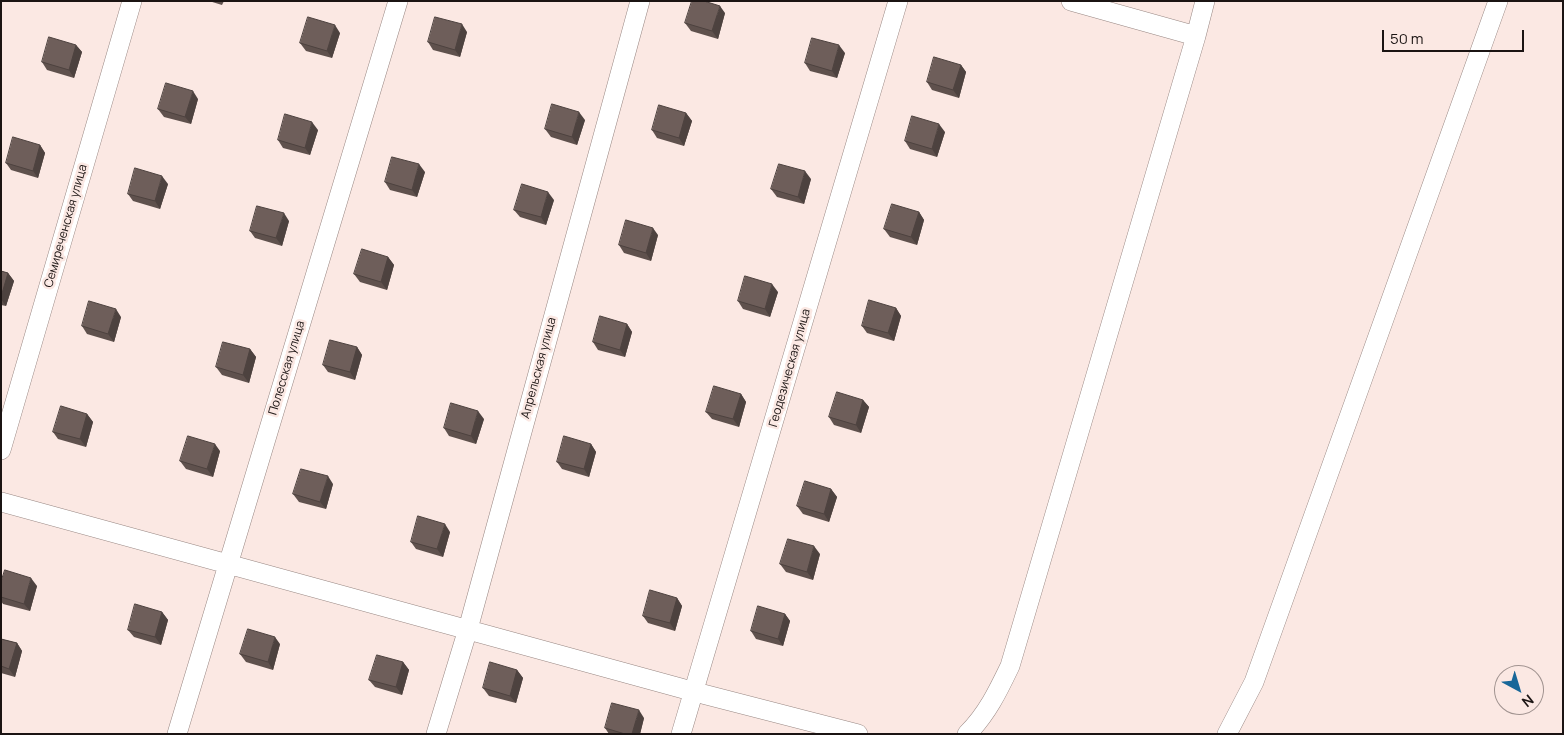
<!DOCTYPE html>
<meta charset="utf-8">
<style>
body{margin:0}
#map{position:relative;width:1564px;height:735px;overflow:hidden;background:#fbe8e3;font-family:Manrope,sans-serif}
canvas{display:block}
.frame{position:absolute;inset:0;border:2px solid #1b1413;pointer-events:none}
.north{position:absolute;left:1494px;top:665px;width:50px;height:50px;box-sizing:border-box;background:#fbe8e3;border:1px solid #a19390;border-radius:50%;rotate:141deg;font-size:14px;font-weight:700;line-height:20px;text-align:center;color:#1b1413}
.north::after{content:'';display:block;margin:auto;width:18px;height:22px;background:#186799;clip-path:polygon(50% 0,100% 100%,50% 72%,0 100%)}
.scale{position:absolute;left:1382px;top:30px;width:142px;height:22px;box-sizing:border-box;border:2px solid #1b1413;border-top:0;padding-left:6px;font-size:15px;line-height:18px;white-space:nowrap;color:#1b1413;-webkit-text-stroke:4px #fbe8e3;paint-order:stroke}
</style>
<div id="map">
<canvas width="1564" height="735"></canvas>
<div class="frame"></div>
<div class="north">N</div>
<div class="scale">50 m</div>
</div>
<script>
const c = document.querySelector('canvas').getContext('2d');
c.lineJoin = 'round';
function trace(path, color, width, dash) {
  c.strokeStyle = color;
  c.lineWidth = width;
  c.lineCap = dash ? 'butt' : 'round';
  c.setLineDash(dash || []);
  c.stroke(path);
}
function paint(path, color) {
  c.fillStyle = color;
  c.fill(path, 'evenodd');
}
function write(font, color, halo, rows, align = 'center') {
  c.font = font + ' Manrope,sans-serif';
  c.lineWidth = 5;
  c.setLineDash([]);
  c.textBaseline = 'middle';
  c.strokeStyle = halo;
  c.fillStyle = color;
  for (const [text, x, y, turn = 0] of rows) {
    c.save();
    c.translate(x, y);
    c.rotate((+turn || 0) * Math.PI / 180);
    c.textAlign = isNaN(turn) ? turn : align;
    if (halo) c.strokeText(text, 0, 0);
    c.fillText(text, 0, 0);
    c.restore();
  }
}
const street = new Path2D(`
 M1071 1 1196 36
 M1 450 132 1
 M1 502 695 692 858 734
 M177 734 398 1
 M436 734 468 629 640 1
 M681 734 898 1
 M967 734C987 714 998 691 1010 666L1196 36 1205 1
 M1227 734 1254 682 1498 1`);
const wall = new Path2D(`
 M209 1H224L222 5Z
 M725 13 718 39 691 31 685 23Z
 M467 32 460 57 433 50 428 42Z
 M340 33 332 58 306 51 300 43Z
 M76 45 82 52 74 78 47 70 42 62Z
 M845 53 837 78 810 71 805 63Z
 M961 65 966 72 959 98 932 90 927 82Z
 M198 99 191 124 164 117 158 109Z
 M686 113 692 121 684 146 657 138 652 130Z
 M585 120 577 145 551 137 545 129Z
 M318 130 310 155 283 148 278 140Z
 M945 132 937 157 910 149 905 141Z
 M40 145 45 153 38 178 11 170 6 163Z
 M425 172 417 197 390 190 385 182Z
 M811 179 804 204 777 197 771 189Z
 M168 184 160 209 133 201 128 194Z
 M554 200 546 225 520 217 514 210Z
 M919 212 924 220 917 245 890 237 884 229Z
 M289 221 282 246 255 238 250 231Z
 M658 235 651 261 624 253 619 245Z
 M388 257 394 265 387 290 360 282 354 274Z
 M1 271 8 273 14 281 6 306 1 305Z
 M778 292 770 317 743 309 738 301Z
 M896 308 901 316 894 341 867 333 862 326Z
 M121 317 114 342 87 334 82 326Z
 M627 324 632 332 625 357 598 350 593 342Z
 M357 347 362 355 355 380 328 372 323 365Z
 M250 349 256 357 249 383 222 375 216 367Z
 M741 394 746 402 739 427 712 419 706 412Z
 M863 400 869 407 861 433 834 425 829 417Z
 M87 414 93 422 86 447 58 439 53 432Z
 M484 419 476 444 449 436 444 428Z
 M591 444 596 452 589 477 562 469 557 462Z
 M220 451 213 477 186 469 180 461Z
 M333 484 326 509 299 502 293 494Z
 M831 489 837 497 829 522 803 514 797 506Z
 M450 532 443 557 416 549 411 542Z
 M820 554 813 580 786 572 780 564Z
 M1 582 37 586 30 611 3 604 1 601Z
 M677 598 682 606 675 631 648 623 643 616Z
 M162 612 168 620 161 645 134 637 128 630Z
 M785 614 790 621 783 646 756 639 751 631Z
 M1 639 17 643 22 651 15 677 1 673Z
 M280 644 273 670 246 662 240 654Z
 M403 662 409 670 402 695 375 687 369 680Z
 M517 670 523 678 516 703 489 696 483 688Z
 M644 718 640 734H609L605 728Z`);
const shadedWall = new Path2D(`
 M720 6 725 13 718 39 712 31Z
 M462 24 467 32 460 57 455 50Z
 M335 25 340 33 332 58 327 51Z
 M76 45 82 52 74 78 69 70Z
 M839 45 845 53 837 78 832 71Z
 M961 65 966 72 959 98 953 90Z
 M193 91 198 99 191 124 185 117Z
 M579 112 585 120 577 145 572 137Z
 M686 113 692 121 684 146 679 138Z
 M312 122 318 130 310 155 305 148Z
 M939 124 945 132 937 157 932 149Z
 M40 145 45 153 38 178 33 171Z
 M419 164 425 172 417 197 412 190Z
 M805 171 811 179 804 204 798 197Z
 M162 176 168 184 160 209 155 201Z
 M548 192 554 200 546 225 541 217Z
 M919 212 924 220 917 245 911 237Z
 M284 213 289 221 282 246 276 238Z
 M653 228 658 235 651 261 646 253Z
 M388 257 394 265 387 290 381 282Z
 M8 273 14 281 6 306 1 299V297Z
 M772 284 778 292 770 317 765 309Z
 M896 308 901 316 894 341 888 333Z
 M116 309 121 317 114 342 108 334Z
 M627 324 632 332 625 357 620 350Z
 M357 347 362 355 355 380 350 372Z
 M250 349 256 357 249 383 243 375Z
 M741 394 746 402 739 427 733 419Z
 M863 400 869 407 861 433 856 425Z
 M478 411 484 419 476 444 471 436Z
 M87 414 93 422 86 447 80 439Z
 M215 444 220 451 213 477 207 469Z
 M591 444 596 452 589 477 584 469Z
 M328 476 333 484 326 509 320 502Z
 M831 489 837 497 829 522 824 514Z
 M445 524 450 532 443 557 437 549Z
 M814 546 820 554 813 580 807 572Z
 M31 578 37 586 30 611 24 604Z
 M677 598 682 606 675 631 670 623Z
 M162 612 168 620 161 645 155 637Z
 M785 614 790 621 783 646 778 639Z
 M275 637 280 644 273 670 268 662Z
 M17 643 22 651 15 677 9 669Z
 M403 662 409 670 402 695 396 687Z
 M517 670 523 678 516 703 510 696Z
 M639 710 644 718 640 734H632Z`);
const building = new Path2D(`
 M692 1H704L720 6 712 31 685 23Z
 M308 17 335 25 327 51 300 43Z
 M435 17 462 24 455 50 428 42Z
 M49 37 76 45 69 70 42 62Z
 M812 38 839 45 832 71 805 63Z
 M934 57 961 65 953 90 927 82Z
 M166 83 193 91 185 117 158 109Z
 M552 104 579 112 572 137 545 129Z
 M659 105 686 113 679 138 652 130Z
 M285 114 312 122 305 148 278 140Z
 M912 116 939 124 932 149 905 141Z
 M13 137 40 145 33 171 6 163Z
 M392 157 419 164 412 190 385 182Z
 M779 164 805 171 798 197 771 189Z
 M135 168 162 176 155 201 128 194Z
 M522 184 548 192 541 217 514 210Z
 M892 204 919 212 911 237 884 229Z
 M257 206 284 213 276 238 250 231Z
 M626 220 653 228 646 253 619 245Z
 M362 249 388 257 381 282 354 274Z
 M1 271 8 273 1 297Z
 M745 276 772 284 765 309 738 301Z
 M869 300 896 308 888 333 862 326Z
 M89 301 116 309 108 334 82 326Z
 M600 316 627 324 620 350 593 342Z
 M330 340 357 347 350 372 323 365Z
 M223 342 250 349 243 375 216 367Z
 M714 386 741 394 733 419 706 412Z
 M837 392 863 400 856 425 829 417Z
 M451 403 478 411 471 436 444 428Z
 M61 406 87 414 80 439 53 432Z
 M188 436 215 444 207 469 180 461Z
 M564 436 591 444 584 469 557 462Z
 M301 469 328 476 320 502 293 494Z
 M805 481 831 489 824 514 797 506Z
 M418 516 445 524 437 549 411 542Z
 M788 539 814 546 807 572 780 564Z
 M5 570 31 578 24 604 1 597V582Z
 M650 590 677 598 670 623 643 616Z
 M135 604 162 612 155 637 128 630Z
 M758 606 785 614 778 639 751 631Z
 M248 629 275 637 268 662 240 654Z
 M1 639 17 643 9 669 1 666Z
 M377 655 403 662 396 687 369 680Z
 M490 662 517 670 510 696 483 688Z
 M612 703 639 710 632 734H625L605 728Z`);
const streetNames = [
 ["Семиреченская улица",66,226,-74],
 ["Полесская улица",287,368,-73],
 ["Апрельская улица",539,368,-75],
 ["Геодезическая улица",790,368,-74]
];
trace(street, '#988783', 20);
trace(street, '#fff', 19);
paint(wall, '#5f514d');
paint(shadedWall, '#4d423f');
paint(building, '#6e5e5a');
trace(building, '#4d423f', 1);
write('12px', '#1b1413', '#fbe8e3', streetNames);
</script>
